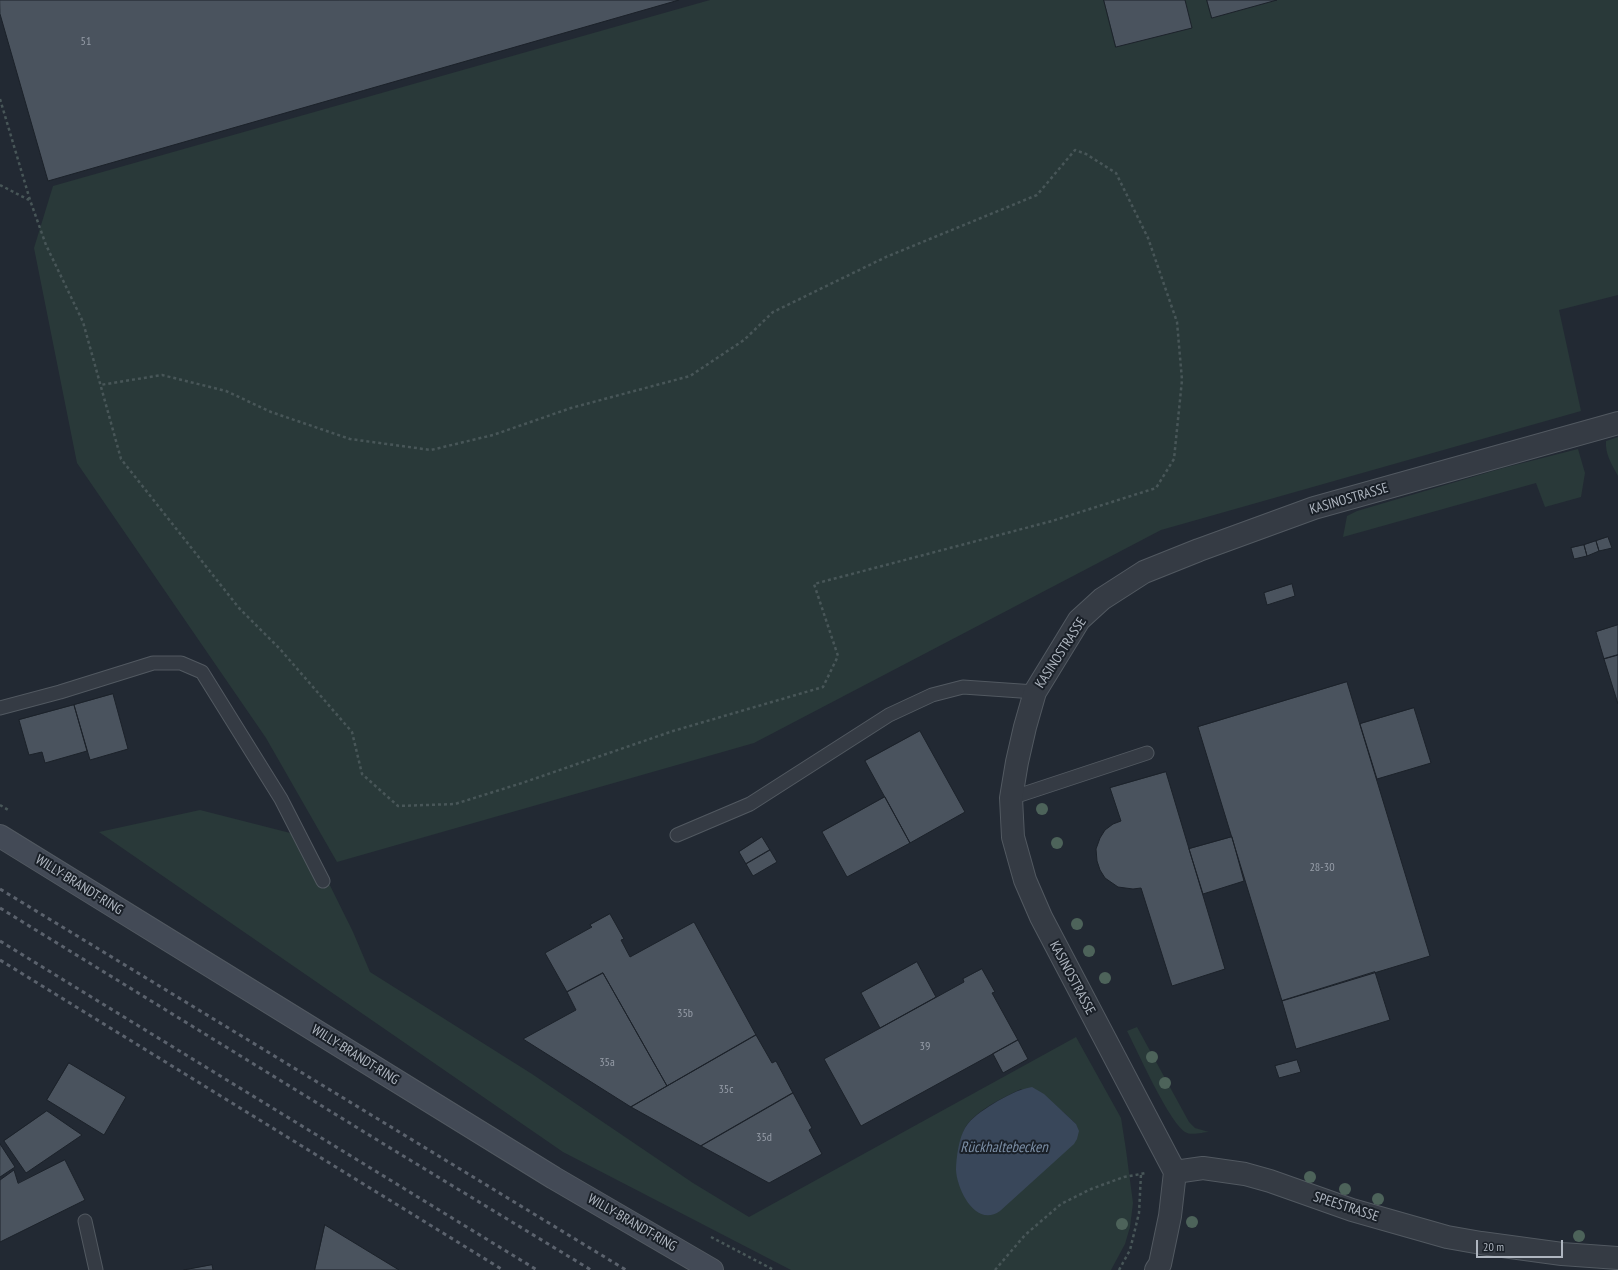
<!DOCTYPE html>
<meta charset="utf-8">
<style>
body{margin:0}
#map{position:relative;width:1618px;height:1270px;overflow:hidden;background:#222933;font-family:"PT Sans Narrow",sans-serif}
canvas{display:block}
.scale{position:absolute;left:1476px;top:1240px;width:87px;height:18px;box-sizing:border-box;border:2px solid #afb6c0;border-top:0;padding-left:5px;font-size:12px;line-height:14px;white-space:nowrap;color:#afb6c0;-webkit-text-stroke:3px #1a2028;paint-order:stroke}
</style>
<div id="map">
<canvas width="1618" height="1270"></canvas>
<div class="scale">20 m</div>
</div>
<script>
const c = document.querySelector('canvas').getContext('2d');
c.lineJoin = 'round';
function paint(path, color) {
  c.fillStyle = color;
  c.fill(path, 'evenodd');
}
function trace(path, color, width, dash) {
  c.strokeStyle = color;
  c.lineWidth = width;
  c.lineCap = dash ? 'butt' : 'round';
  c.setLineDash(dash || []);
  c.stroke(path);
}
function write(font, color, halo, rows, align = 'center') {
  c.font = font + ' "PT Sans Narrow",sans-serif';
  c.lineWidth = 4;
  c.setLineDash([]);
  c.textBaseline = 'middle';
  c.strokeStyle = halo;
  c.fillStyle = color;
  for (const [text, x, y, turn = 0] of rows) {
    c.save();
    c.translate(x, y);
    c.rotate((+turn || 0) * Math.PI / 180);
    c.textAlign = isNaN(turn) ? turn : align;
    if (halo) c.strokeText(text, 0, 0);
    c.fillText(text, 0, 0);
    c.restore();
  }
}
const green = new Path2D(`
 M710 0H1618V295L1559 310 1581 411 1161 530 754 743 337 862 266 738 77 463 34 248 53 186Z
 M1618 437V476C1612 465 1605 454 1606 441Z
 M1578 449 1585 473 1581 497 1545 507 1536 483 1343 537 1347 516 1357 511 1503 468Z
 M200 810 306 837 353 932 370 972 532 1074 693 1183 749 1217 1076 1037 1121 1118 1126 1150 1133 1203 1130 1227 1125 1244 1111 1270H791L563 1152 99 832ZM1021 1089 1062 1111 1076 1124 959 1184C956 1171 957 1161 960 1148 961 1142 962 1135 964 1130 972 1112 1004 1097 1021 1089Z
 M1137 1027 1189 1122 1195 1128 1209 1132C1203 1132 1191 1136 1185 1132 1168 1120 1138 1052 1127 1031Z`);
const water = new Path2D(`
 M1032 1087 1044 1094 1076 1124 1079 1131 1077 1139 1074 1144 1000 1211C976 1228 957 1190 956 1170 956 1158 959 1138 965 1128 972 1117 982 1111 993 1104 1006 1096 1017 1090 1032 1087Z`);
const building = new Path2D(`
 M0 0H679L48 181 0 14Z
 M1104 0H1185L1192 28 1116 47Z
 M1207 0H1277L1212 18Z
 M1608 537 1612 548 1599 551 1596 541Z
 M1596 541 1599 551 1587 556 1584 545Z
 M1584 545 1587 556 1574 559 1571 548Z
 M1292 584 1295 596 1267 605 1264 593Z
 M1618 625V655L1604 659 1596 632Z
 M1618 655V704L1604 659Z
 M1347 682 1430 956 1282 1001 1198 727Z
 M113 694 128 749 90 760 74 705Z
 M74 705 87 751 45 763 42 752 29 755 19 720Z
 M1414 708 1431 763 1377 779 1360 724Z
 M920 731 965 812 910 843 865 761Z
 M1166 772 1225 969 1172 986 1141 888 1133 889 1118 887 1105 878 1100 870 1097 861 1096 849 1100 838 1105 830 1113 824 1121 821 1110 788Z
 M885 797 910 843 847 877 822 832Z
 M762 837 770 850 746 864 739 852Z
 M1232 837 1244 881 1203 894 1189 849Z
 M770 850 777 862 753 876 746 864Z
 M610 914 624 939 621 940 630 957 694 922 756 1035 667 1086 603 973 567 992 545 953 592 927 590 925Z
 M917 962 936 997 880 1028 861 993Z
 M982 969 995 992 992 993 1018 1040 861 1126 824 1059 964 982 963 979Z
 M1375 972 1390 1020 1296 1049 1282 1001Z
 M603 973 667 1086 631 1107 523 1039 576 1010 567 992Z
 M756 1035 772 1063 776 1061 793 1093 701 1146 631 1107Z
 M1018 1040 1028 1059 1003 1073 993 1054Z
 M1297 1060 1301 1072 1279 1078 1275 1066Z
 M69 1063 126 1097 104 1135 47 1100Z
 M793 1093 812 1128 809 1130 822 1154 769 1183 701 1146Z
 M47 1111 82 1135 26 1173 4 1141Z
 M0 1144 15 1167 0 1177Z
 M65 1160 85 1200 0 1242V1180L14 1170 18 1183Z
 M325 1225 399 1270H315Z
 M212 1265 213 1270H184Z`);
const path = new Path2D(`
 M0 99 30 200 46 245 83 322 121 459 239 608 280 649 352 732 362 774 398 806 455 804 522 783 673 731 823 687 838 656 814 584 1052 521 1156 488 1174 459 1182 380 1177 322 1148 238 1116 173 1086 154 1075 150 1037 195 886 257 773 312 744 340 690 376 571 408 493 435 431 450 350 439 271 412 226 391 162 375 100 385
 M0 185 29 200
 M0 805 10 811
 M711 1237 774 1270
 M995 1270 1025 1235 1061 1204 1091 1189 1124 1177 1146 1173
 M1119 1270 1130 1250 1139 1213 1141 1174`);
const service = new Path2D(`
 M0 708 60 692 153 663H181L202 672 281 799 323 881
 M1011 798 1147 753
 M677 835 750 804 889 715 932 695 963 687 1035 692
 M85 1221 96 1270`);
const minor = new Path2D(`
 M1175 1172 1041 917 1025 880 1013 837 1011 798 1017 762 1025 727 1035 692 1079 620 1102 599 1144 572 1199 550 1314 508 1618 423
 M1175 1172 1203 1168 1245 1174 1270 1181 1352 1210 1447 1237 1481 1243 1562 1254 1618 1258
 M1156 1270 1160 1264 1170 1216 1175 1172`);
const secondary = new Path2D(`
 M0 836 554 1178 712 1270`);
const rail = new Path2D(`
 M0 889 626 1270
 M0 908 387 1146 591 1270
 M0 941 537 1270
 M0 960 503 1270`);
const trees = [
 [1042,809],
 [1057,843],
 [1077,924],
 [1089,951],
 [1105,978],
 [1152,1057],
 [1165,1083],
 [1310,1177],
 [1345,1189],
 [1378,1199],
 [1192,1222],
 [1122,1224],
 [1579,1236]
];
const numberNames = [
 ["51",86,42],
 ["28-30",1322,868],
 ["35b",685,1014],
 ["39",925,1047],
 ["35a",607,1063],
 ["35c",726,1090],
 ["35d",764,1138]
];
const streetNames = [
 ["KASINOSTRASSE",1349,499,-16],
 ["KASINOSTRASSE",1061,653,-57],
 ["WILLY-BRANDT-RING",79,885,32],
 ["KASINOSTRASSE",1072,978,62],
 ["WILLY-BRANDT-RING",355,1055,32],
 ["SPEESTRASSE",1346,1207,18],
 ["WILLY-BRANDT-RING",632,1223,30]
];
const waterNames = [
 ["Rückhaltebecken",1004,1148]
];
paint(green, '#293939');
paint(water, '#39475a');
paint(building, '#4a535e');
trace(building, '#1c222a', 1);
trace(service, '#525961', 15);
trace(minor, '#525961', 24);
trace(secondary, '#525961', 24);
trace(path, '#485658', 2.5, [3, 3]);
trace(service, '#353b44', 13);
trace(minor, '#353b44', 22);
trace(secondary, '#434a56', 22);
trace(rail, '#5b626d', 3, [4, 4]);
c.fillStyle = '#4d635a';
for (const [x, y] of trees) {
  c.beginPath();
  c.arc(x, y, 6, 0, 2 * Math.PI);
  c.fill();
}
write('12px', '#969da8', null, numberNames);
write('14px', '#afb6c0', '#1a2028', streetNames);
write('italic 15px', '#7b8ea5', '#1a2028', waterNames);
</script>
